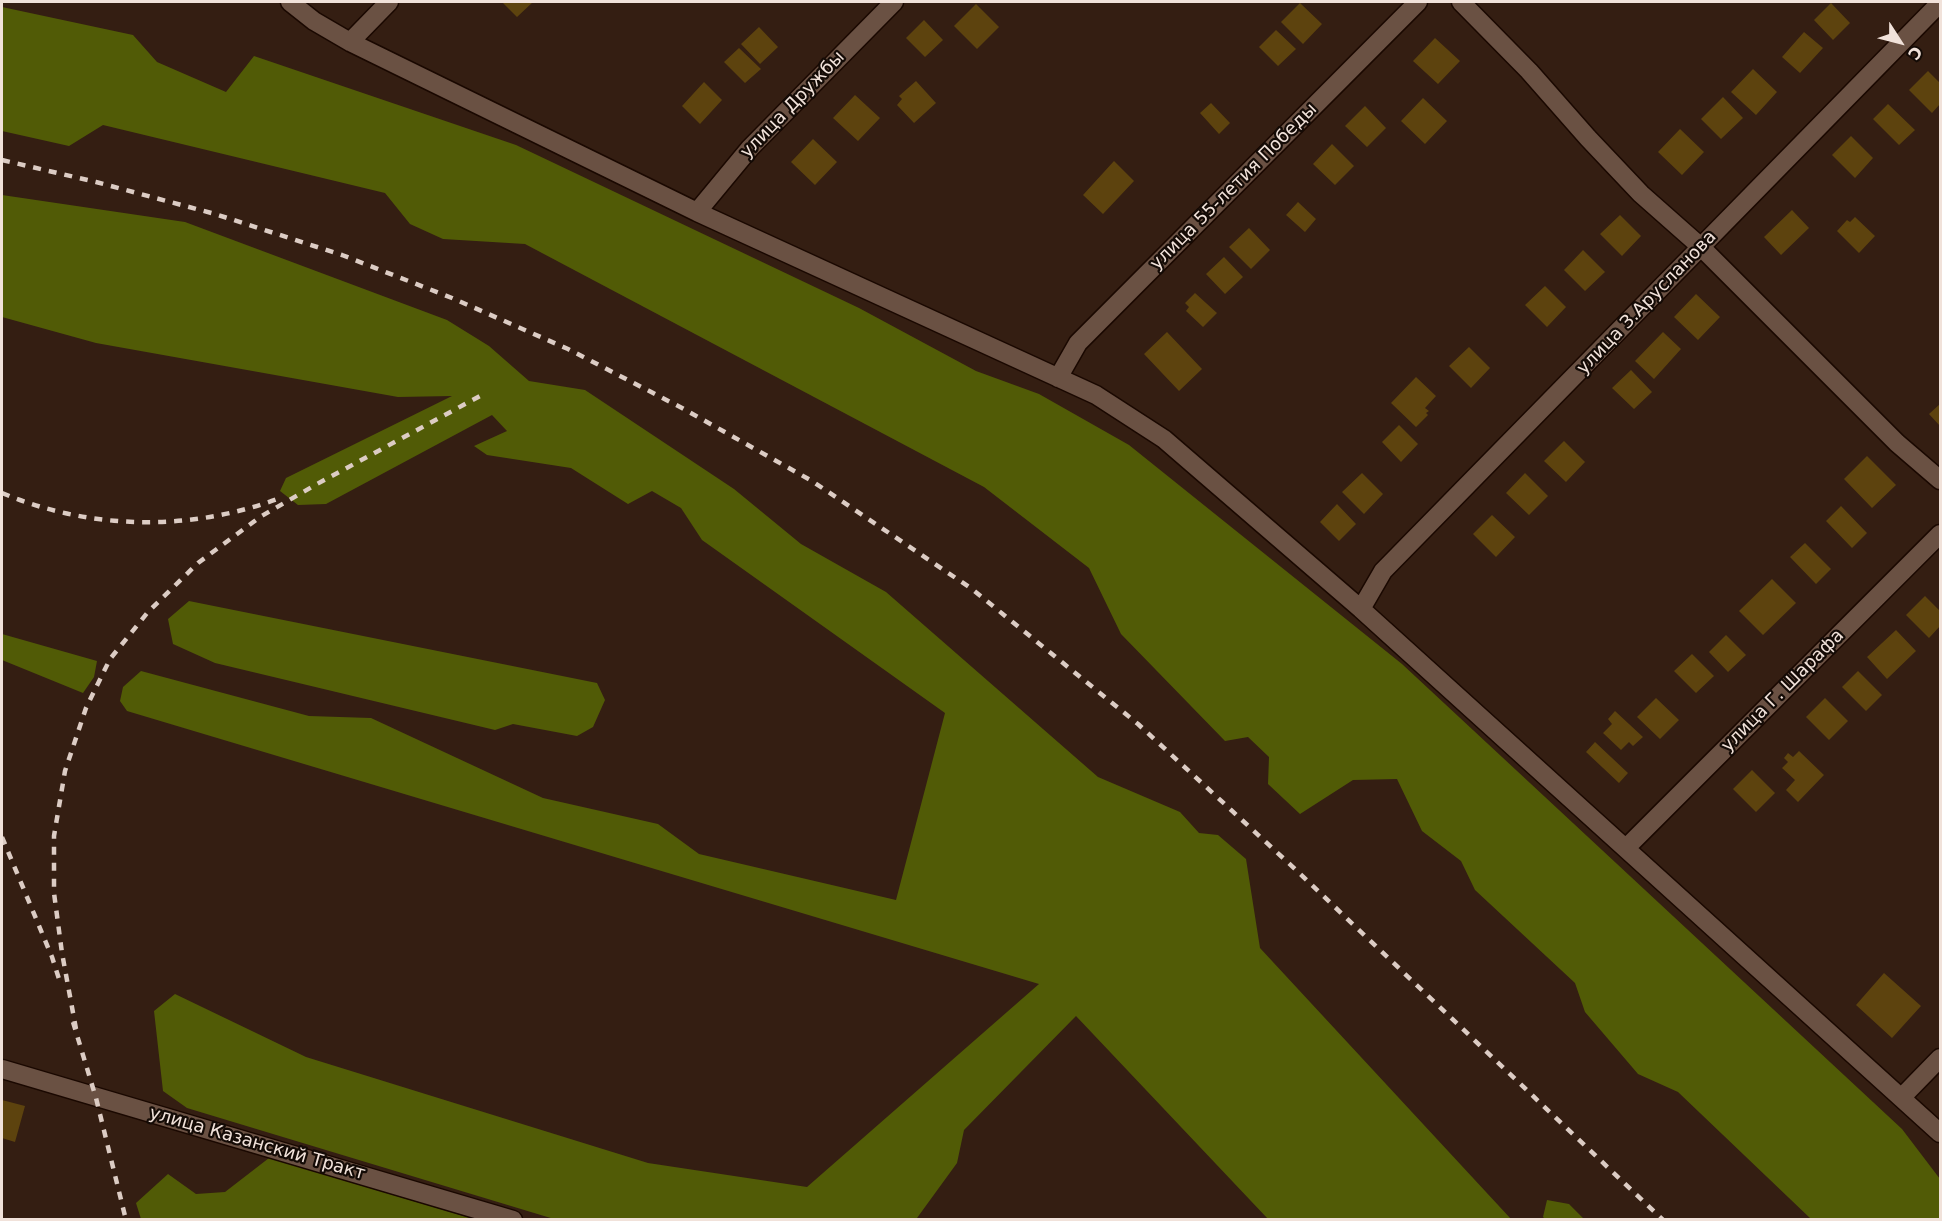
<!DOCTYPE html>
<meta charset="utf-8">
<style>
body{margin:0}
#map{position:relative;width:1942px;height:1221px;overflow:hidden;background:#341e12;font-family:"DejaVu Sans",sans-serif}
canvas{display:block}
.frame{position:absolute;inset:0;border:3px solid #f1e2da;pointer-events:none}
.north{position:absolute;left:1870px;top:12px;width:60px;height:60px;-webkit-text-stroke:4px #140b06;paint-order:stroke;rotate:126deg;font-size:16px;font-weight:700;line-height:24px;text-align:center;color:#f1e2da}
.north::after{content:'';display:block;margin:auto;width:21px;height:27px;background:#f1e2da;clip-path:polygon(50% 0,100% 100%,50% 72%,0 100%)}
</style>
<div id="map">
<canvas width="1942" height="1221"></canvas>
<div class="frame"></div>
<div class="north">С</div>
</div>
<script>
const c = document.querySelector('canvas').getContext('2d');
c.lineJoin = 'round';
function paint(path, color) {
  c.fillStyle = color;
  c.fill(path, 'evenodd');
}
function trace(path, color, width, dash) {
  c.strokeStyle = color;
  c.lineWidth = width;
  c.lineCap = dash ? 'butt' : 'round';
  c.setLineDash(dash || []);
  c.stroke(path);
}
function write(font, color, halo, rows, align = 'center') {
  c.font = font + ' "DejaVu Sans",sans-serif';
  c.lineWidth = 4.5;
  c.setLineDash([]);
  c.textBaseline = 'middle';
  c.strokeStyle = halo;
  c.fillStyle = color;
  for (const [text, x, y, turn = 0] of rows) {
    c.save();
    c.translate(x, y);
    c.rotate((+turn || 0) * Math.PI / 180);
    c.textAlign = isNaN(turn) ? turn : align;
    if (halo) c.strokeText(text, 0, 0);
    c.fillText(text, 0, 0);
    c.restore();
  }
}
const forest = new Path2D(`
 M2 7 133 35 157 62 226 92 254 56 516 145 859 308 976 371 1039 394 1129 445 1402 664 1902 1129 1940 1179V1219H1811L1678 1092 1638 1074 1585 1012 1575 983 1475 890 1461 861 1422 831 1397 779 1353 780 1300 814 1268 784 1269 757 1248 737 1225 741 1121 634 1089 568 984 487 525 244 443 239 410 224 385 193 103 125 69 146 2 131Z
 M2 195 185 222 447 320 489 346 529 381 585 390 734 489 801 544 886 592 1098 777 1180 812 1199 833 1218 835 1246 859 1260 948 1511 1219H1268L1076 1016 964 1130 957 1163 917 1218 918 1219H554L187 1108 163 1091 154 1011 175 994 306 1057 648 1163 807 1187 1039 984 127 711 120 701 123 687 141 671 309 716 371 718 543 798 658 824 699 854 896 900 945 713 702 540 681 508 652 491 628 504 571 468 487 455 474 446 507 431 492 415 326 504 298 505 280 491 286 478 452 396 398 397 96 343 2 317Z
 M189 601 597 683 605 700 593 727 577 736 513 724 495 730 215 663 173 644 168 619Z
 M2 634 97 661 94 677 83 693 2 660Z
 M269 1158 474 1219H141L136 1203 168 1174 196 1194 225 1192Z
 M1547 1200 1569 1204 1584 1219H1545L1543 1217Z`);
const building = new Path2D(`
 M502 2H533L517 17Z
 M1300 3 1322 24 1303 44 1281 22Z
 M1831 3 1850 23 1833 40 1814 20Z
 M976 4 999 27 977 49 954 26Z
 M924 20 943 40 925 57 906 38Z
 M759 27 778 47 760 64 741 44Z
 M1276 30 1296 49 1278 66 1259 47Z
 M1804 32 1823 48 1800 73 1782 57Z
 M1435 38 1460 61 1438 84 1413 61Z
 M739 48 761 69 745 83 724 62Z
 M1753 69 1777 92 1756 115 1731 92Z
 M1928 71 1940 83V104L1932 113 1909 90Z
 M916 81 936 103 914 123 897 105 902 99 899 96Z
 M704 82 722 100 700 124 682 106Z
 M855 95 880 118 858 141 833 118Z
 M1723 97 1743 118 1721 139 1701 119Z
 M1423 98 1447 121 1425 144 1401 121Z
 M1211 103 1230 123 1219 134 1200 113Z
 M1888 104 1915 130 1899 145 1873 119Z
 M1365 106 1386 128 1367 147 1345 126Z
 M1680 129 1704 152 1682 175 1658 152Z
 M1851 136 1873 158 1855 178 1832 155Z
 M813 139 837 162 815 185 791 162Z
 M1332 144 1354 166 1335 185 1313 164Z
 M1114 161 1134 181 1103 214 1083 195Z
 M1298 202 1316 219 1305 232 1286 215Z
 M1792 210 1809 228 1781 255 1764 237Z
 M1620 215 1641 236 1622 256 1600 234Z
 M1855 217 1875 236 1859 253 1837 231 1847 220 1850 222Z
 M1249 228 1270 250 1251 269 1229 247Z
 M1583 250 1605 272 1585 291 1564 270Z
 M1224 257 1243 277 1225 294 1206 274Z
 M1545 286 1566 307 1547 327 1525 305Z
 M1195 293 1217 313 1203 327 1186 311 1189 307 1185 303Z
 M1696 294 1720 317 1698 340 1674 317Z
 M1167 332 1202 369 1179 391 1144 354Z
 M1663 332 1681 349 1654 379 1635 361Z
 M1469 347 1490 368 1471 388 1449 366Z
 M1631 370 1652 392 1634 409 1612 388Z
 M1416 377 1436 396 1425 408 1429 411 1426 413 1428 415 1416 427 1391 403Z
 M1940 404V426L1929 414Z
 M1399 425 1418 444 1401 462 1382 442Z
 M1564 441 1585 462 1566 482 1544 461Z
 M1867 456 1896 485 1872 508 1844 479Z
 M1362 473 1383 494 1364 514 1342 492Z
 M1525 473 1548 496 1529 515 1506 493Z
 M1337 504 1356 524 1339 541 1320 522Z
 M1841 506 1867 533 1852 548 1826 521Z
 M1492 515 1515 537 1496 557 1473 534Z
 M1805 543 1831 569 1816 584 1790 557Z
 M1772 579 1796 603 1763 635 1739 611Z
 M1925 596 1940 611V626L1929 638 1906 615Z
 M1896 630 1916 651 1887 679 1867 657Z
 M1726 635 1746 655 1728 672 1709 652Z
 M1692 654 1714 676 1696 693 1674 671Z
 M1858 671 1882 695 1866 711 1842 687Z
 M1656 698 1679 720 1660 739 1637 717Z
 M1825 698 1848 721 1829 740 1806 717Z
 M1615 711 1643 737 1633 746 1629 742 1621 750 1603 733 1612 724 1608 719Z
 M1595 742 1628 773 1619 783 1586 752Z
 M1799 751 1824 775 1798 802 1786 790 1795 780 1782 768 1788 762 1784 758 1788 753 1793 757Z
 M1752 770 1775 793 1756 812 1733 789Z
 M1884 973 1921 1006 1892 1038 1856 1005Z
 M2 1100 25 1106 15 1142 2 1138Z`);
const minor = new Path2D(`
 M290 2 314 21 350 42 697 212 1096 395 1164 439 1361 609 1940 1133
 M1461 2 1529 71 1588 138 1641 194 1701 247 1897 443 1940 480
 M350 42 389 2
 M697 212 750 148 894 2
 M1058 378 1078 343 1418 2
 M1361 609 1383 571 1940 3
 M1626 848 1940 534
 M2 1069 513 1220
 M1902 1097 1940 1058`);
const rail = new Path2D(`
 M2 160 96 182 215 214 342 255 452 298 568 349 682 408 812 481 972 589 1138 724 1295 869 1663 1220
 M2 493C90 530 190 532 280 498
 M2 837 52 957 60 982
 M73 1022 96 1098 126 1220
 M76 1029 62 953 54 893V836L65 771 86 708 110 659 148 612 198 563 260 517 317 484 480 396`);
const streetNames = [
 ["улица Дружбы",793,105,-46],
 ["улица 55-летия Победы",1234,187,-45],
 ["улица З.Арусланова",1647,303,-46],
 ["улица Г. Шарафа",1783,691,-45],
 ["улица Казанский Тракт",257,1144,16]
];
paint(forest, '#515b06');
paint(building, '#5d430e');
trace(minor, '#1a0800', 21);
trace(minor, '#6a5143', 18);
trace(rail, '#dcccc4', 4.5, [8, 8]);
write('18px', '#f1e2da', '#140b06', streetNames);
</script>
